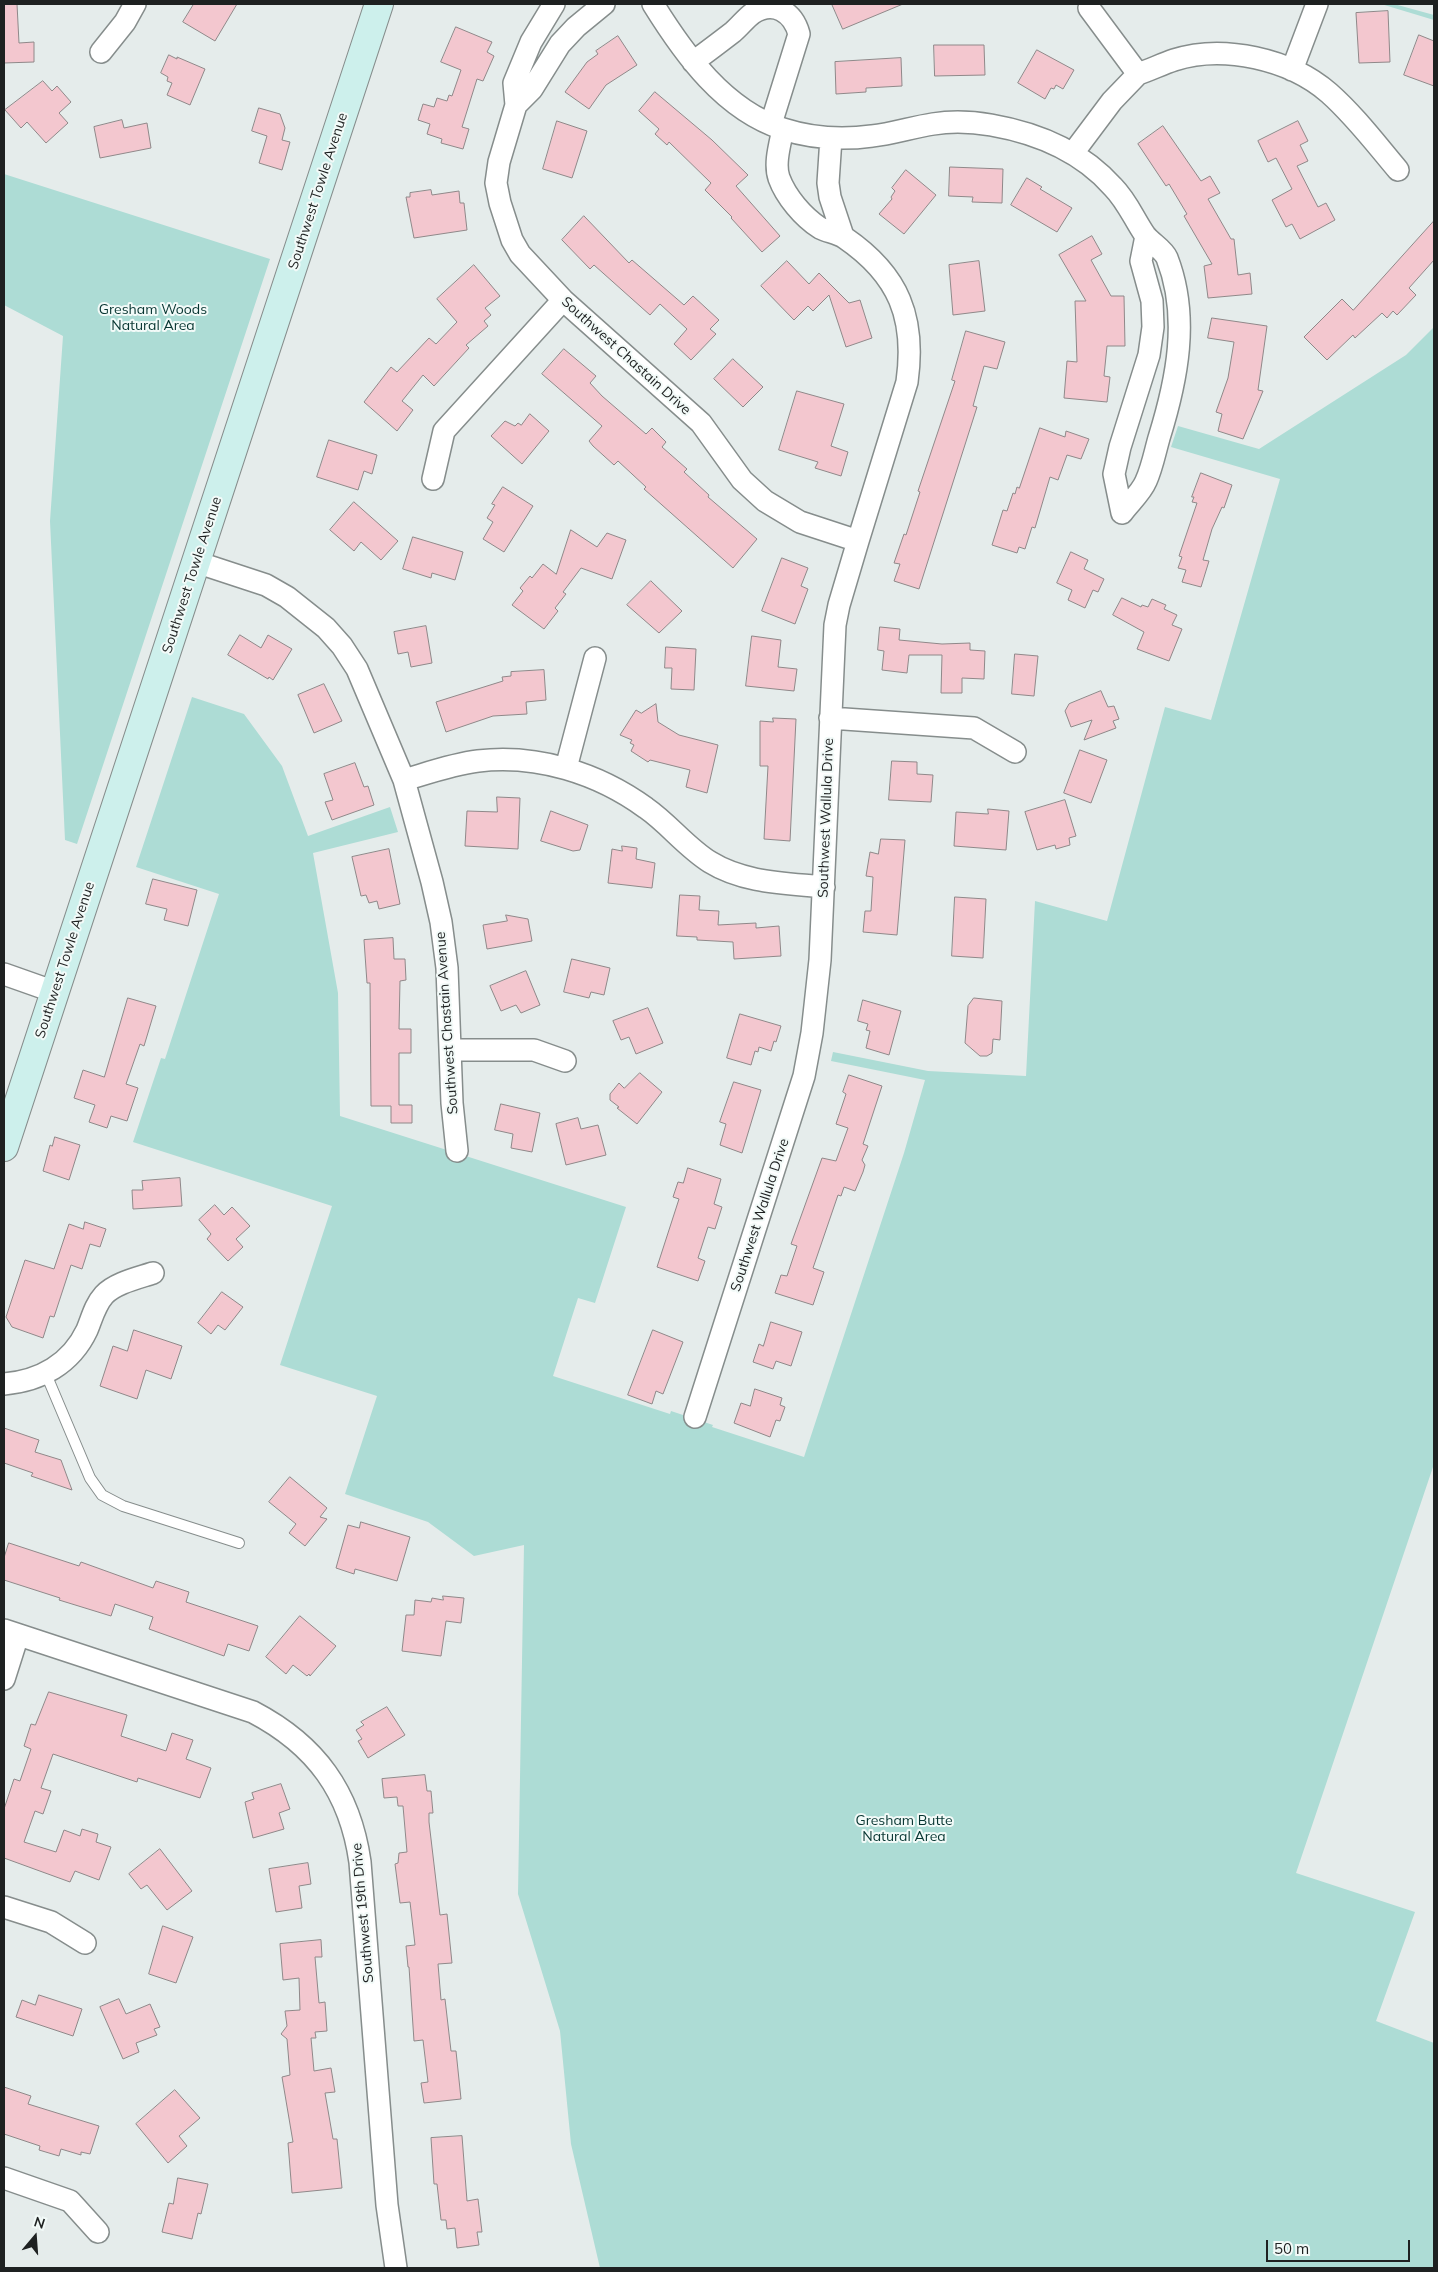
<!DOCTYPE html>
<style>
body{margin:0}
#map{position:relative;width:1438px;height:2272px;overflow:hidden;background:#e5eceb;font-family:Mulish,sans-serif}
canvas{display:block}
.frame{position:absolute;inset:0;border:5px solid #1e2121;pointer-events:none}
.north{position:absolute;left:10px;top:2212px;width:50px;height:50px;-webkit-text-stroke:4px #f2faf8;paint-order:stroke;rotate:18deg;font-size:14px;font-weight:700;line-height:20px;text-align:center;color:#1e2121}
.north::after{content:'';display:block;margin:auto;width:18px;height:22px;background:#1e2121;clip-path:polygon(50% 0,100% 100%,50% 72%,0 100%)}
.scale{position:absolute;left:1266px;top:2240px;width:144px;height:22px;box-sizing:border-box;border:2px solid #1e2121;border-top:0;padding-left:6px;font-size:15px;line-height:18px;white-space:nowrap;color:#1e2121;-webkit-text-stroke:4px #f2faf8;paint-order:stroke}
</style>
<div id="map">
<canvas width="1438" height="2272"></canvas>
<div class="frame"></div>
<div class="north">N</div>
<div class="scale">50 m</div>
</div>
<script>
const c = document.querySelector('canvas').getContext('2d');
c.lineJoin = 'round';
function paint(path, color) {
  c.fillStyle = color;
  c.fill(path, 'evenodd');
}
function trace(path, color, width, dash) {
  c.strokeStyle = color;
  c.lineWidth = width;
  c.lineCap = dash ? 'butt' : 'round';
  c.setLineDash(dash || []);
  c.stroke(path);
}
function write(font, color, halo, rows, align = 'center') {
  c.font = font + ' Mulish,sans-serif';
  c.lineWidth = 4;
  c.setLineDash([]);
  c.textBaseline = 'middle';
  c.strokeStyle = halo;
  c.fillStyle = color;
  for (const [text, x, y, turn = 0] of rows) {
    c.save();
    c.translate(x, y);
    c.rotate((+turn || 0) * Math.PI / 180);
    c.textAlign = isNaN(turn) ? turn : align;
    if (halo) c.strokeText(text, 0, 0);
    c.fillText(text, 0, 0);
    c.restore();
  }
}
const green = new Path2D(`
 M1381 4H1394L1434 15V20Z
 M4 174 270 259 77 844 65 840 50 521 63 336 4 305Z
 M1434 327V1464L1296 1873 1415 1912 1376 2021 1434 2043V2268H600L571 2144 560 2031 518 1894 524 1545 474 1556 428 1522 345 1494 377 1396 280 1365 332 1206 133 1142 161 1058 165 1059 219 894 136 867 192 697 244 714 282 766 308 836 390 807 398 832 313 853 338 993 340 1116 626 1207 595 1303 578 1298 553 1376 670 1414 671 1411 713 1425 712 1427 804 1457 904 1153 925 1080 831 1061 833 1052 928 1071 1026 1076 1035 901 1107 921 1165 707 1211 720 1280 479 1171 447 1178 426 1259 449 1406 355Z`);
const building = new Path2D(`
 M4 4H17L19 43 34 42V62L4 63Z
 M194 4H237L215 41 183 22Z
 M832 4H903L843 29Z
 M1388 11 1390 62 1359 63 1356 13Z
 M456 27 492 42 487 52 494 56 483 81 477 79 462 127 469 129 463 149 441 143 442 139 427 134 430 124 418 120 423 104 434 107 437 98 447 101 449 95 452 96 461 70 441 62Z
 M1419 35 1434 41V86L1404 75Z
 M618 36 637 65 606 85 589 109 565 92 587 62 598 54 596 51Z
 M934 45H984L985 75 935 76Z
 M1037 50 1074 70 1063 89 1056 85 1054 89 1051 88 1045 99 1018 83Z
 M169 55 177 59V57L205 69 190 105 167 95 172 83 167 81 168 77 161 73Z
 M901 58 902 86 866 88V92L836 94 835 62Z
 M43 81 52 91 57 86 71 102 59 113 68 123 46 143 27 122 21 128 5 110Z
 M655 92 712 140 748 175 736 186 780 236 762 252 731 218 732 217 705 190 711 183 669 142 667 145 655 134 659 129 639 111Z
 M259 108 280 114 285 128 282 140 290 142 282 170 259 163 267 136 252 131Z
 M122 120 124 128 147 123 151 148 100 158 94 127Z
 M557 121 587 131 572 178 543 169Z
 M1298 121 1308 141 1300 145 1308 161 1297 166 1318 207 1326 203 1335 220 1300 239 1292 224 1286 227 1272 200 1292 189 1276 158 1268 162 1258 141Z
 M1163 126 1201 181 1210 176 1220 193 1208 199 1231 239H1234L1238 275 1250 273 1252 294 1208 298 1204 266 1212 264 1184 216 1187 214 1169 184 1166 186 1138 144Z
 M950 167 1003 169 1002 203 972 202 973 197 949 196Z
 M906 170 936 195 904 234 879 214 892 199 891 197 895 191 892 188Z
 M1027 178 1042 187 1040 189 1072 208 1057 232 1011 205Z
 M431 190 432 195 459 191 460 203H464L467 230 414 238 406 197H410V193Z
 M584 216 629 263 632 260 684 305 693 296 719 320 710 329 716 334 691 360 674 344 687 329 660 304 650 315 594 265 590 269 562 240Z
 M1434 221V260L1409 288 1416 295 1397 315 1393 311 1387 318 1382 313 1355 338 1353 335 1327 360 1304 337 1342 299 1353 310Z
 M1092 236 1102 254 1091 260 1111 296H1124L1125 346H1107L1104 376 1110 377 1107 402 1064 398 1067 361 1077 362 1075 301H1086L1059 255Z
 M787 261 809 284 819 273 849 303 860 300 872 338 846 347 829 295 813 311 808 306 794 320 761 286Z
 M979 261 985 311 953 315 949 265Z
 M474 265 500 296 485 308 491 315 484 321 488 326 466 345 469 348 434 386 423 375 402 401 413 410 397 431 364 402 391 367 397 372 429 338 436 344 457 322 437 299Z
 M1212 318 1267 326 1258 390 1263 391 1243 439 1218 431 1222 414 1216 412 1228 378 1234 342 1208 338Z
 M966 331 1005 342 997 369 984 366 973 406 977 407 919 589 894 581 900 564 894 563 904 534 906 535 920 492 918 491 955 381 952 380Z
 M564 349 596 376 590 383 602 396 646 434 652 428 666 442 662 447 687 469 684 472 709 495 708 497 757 539 733 568 644 489 646 487 618 461 614 465 593 446 589 441 602 426 542 374Z
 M733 359 763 387 743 407 714 379Z
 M797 391 844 404 831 446 848 452 841 476 815 468 818 462 779 450Z
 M530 414 549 431 522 464 491 436 505 421 515 426 518 423 521 425Z
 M1040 428 1065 437 1066 431 1089 439 1081 459 1067 455 1058 480 1050 477 1035 528 1032 527 1025 549 1019 547 1017 553 992 545 1003 510 1007 511 1013 493 1015 494 1017 487 1019 488Z
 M329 440 377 455 372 474 364 471 358 490 317 477Z
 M1201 473 1232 485 1224 508 1222 507 1212 529 1203 560 1209 561 1201 587 1182 582 1186 570 1178 568 1182 557 1179 556 1197 503 1192 502 1194 497H1192Z
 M503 487 533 506 504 552 483 539 493 522 487 518 495 505 492 504Z
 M354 502 398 541 381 560 361 542 354 551 330 530Z
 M571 530 597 547 607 533 626 540 612 579 581 568 563 592 566 594 555 608 558 611 544 629 512 605 523 591 520 588 530 576 532 578 543 564 556 574Z
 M413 537 463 552 455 580 432 573 431 578 403 569Z
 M1071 552 1088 560 1084 569 1104 579 1098 592 1093 590 1085 608 1068 600 1072 590 1057 583Z
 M782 558 808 568 801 586 808 589 795 624 762 611Z
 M651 581 682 611 659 633 627 605Z
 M1122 598 1141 607 1142 605 1148 607 1152 599 1166 605 1164 609 1177 615 1172 625 1182 629 1169 661 1137 649 1144 632 1113 615Z
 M426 626 432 663 411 667 408 652 398 654 394 632Z
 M880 627 900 629 899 640 942 644 970 643V650L985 651 984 679 962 678V693H941L942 655H909L907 673 882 670 884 651 878 650Z
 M240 635 261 648 268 635 292 649 273 680 269 677 268 679 228 655Z
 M752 636 781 640 778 667 797 669 794 691 746 686Z
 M666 647 696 649 694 690 671 689 672 668H665Z
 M1015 654 1038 656 1034 696 1012 694Z
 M544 670 546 700 526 702 527 714 493 716 446 732 436 702 503 681 502 677 511 676V672Z
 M324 684 342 721 314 733 298 695Z
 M1101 691 1108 707 1114 706 1119 719 1113 721 1116 728 1084 740 1092 720 1071 727 1065 711 1069 704Z
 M656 704 658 722 679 735 718 745 707 793 686 787 690 770 650 760 648 762 631 751 634 745 630 743 632 740 620 735 636 710 641 713Z
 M773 718 796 719 790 841 764 839 768 766H760V721L773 722Z
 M1080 750 1107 760 1091 803 1064 793Z
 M892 761 917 762V774L933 775 931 802 889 800Z
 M355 763 364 787 368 786 374 805 332 820 325 802 333 800 324 774Z
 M497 797 520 798 518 849 465 846 467 811 497 812Z
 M1065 800 1076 836 1069 838 1070 845 1056 849 1055 845 1037 850 1025 812Z
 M988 809 1009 811 1006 850 954 846 956 812 988 814Z
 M551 811 588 825 580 850 573 851 541 841Z
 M881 839 905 840 897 935 863 932 865 911H871L873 877 866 876 870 852 878 854Z
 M622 846 637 848 636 859 655 863 652 888 608 883 612 849 622 851Z
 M389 849 400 904 379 909 377 901 369 903 366 895 361 896 352 857Z
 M153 879 197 890 188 926 164 920 167 909 146 904Z
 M680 895 700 896 699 910 719 911 718 925 756 923V928L779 926 781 956 734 959 733 942 697 940V937L677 936Z
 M955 897 986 899 983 958 952 956Z
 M506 915 528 919 532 941 487 949 483 925 507 921Z
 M393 938 394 959H405L406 980 400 981 399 1029H411V1053H399V1105H412V1123H391V1106H371L370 983H367L364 940Z
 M572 959 610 968 604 995 591 992 589 998 564 992Z
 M526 971 540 1005 521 1013 516 1005 501 1011 490 986Z
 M128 998 156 1006 144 1046 140 1044 126 1084 138 1088 127 1121 111 1116 107 1128 89 1122 95 1105 74 1098 83 1070 104 1077Z
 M974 998 1002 1001 1000 1040 993 1039 992 1053 987 1056H980L965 1043 968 1006Z
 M863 1000 901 1011 889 1055 866 1048 870 1031 866 1030 868 1024 858 1021Z
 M648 1008 663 1043 636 1054 629 1037 621 1040 613 1021Z
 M740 1014 781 1026 776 1042 774 1041 771 1051 759 1047 758 1052 755 1051 751 1065 727 1058Z
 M640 1073 662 1092 637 1124 617 1108 619 1107 610 1100V1094L619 1083 624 1088Z
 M849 1075 882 1086 863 1144 868 1146 862 1160 865 1165 863 1172 855 1191 844 1187 841 1196 838 1195 813 1268 824 1272 813 1305 775 1293 781 1275 787 1276 797 1246 791 1244 822 1158 836 1161 848 1128 836 1124 846 1094 843 1092Z
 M734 1082 761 1090 742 1153 720 1145 726 1124 720 1122Z
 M501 1104 540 1113 532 1152 511 1148 513 1134 495 1130Z
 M578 1118 581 1129 598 1125 606 1155 566 1165 556 1124Z
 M55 1137 80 1145 69 1180 43 1171 50 1145 52 1146Z
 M688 1168 721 1179 714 1204 722 1207 715 1229 708 1227 698 1258 705 1261 698 1281 657 1267 679 1199 673 1197 678 1182 683 1183Z
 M180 1178 182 1206 133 1209 132 1190H143L142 1181Z
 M215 1205 224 1215 232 1207 250 1226 236 1239 243 1247 228 1261 207 1239 211 1234 199 1220Z
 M85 1222 106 1229 100 1247 90 1244 82 1269 71 1265 54 1317 50 1316 43 1338 12 1327 6 1317 25 1260 54 1269 69 1224 83 1229Z
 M222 1292 243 1307 225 1330 218 1325 211 1334 198 1323Z
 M771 1322 802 1332 791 1366 776 1361 773 1369 753 1362 759 1344 763 1346Z
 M134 1330 182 1346 171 1379 146 1370 137 1399 100 1386 113 1346 127 1351Z
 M653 1330 683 1342 663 1394 656 1391 652 1404 628 1395Z
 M755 1389 782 1398 780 1405 785 1407 780 1421 776 1420 770 1437 734 1423 741 1403 750 1406Z
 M4 1428 39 1440 35 1452 61 1460 72 1490 31 1476 33 1473 4 1463Z
 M290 1477 327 1508 320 1517 327 1519 305 1546 289 1533 296 1524 269 1502Z
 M361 1522 410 1537 397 1581 355 1569 354 1574 336 1568 348 1525 359 1528Z
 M9 1543 79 1566 81 1562 153 1588 156 1581 189 1592 186 1602 258 1626 249 1651 228 1644 224 1656 149 1629 153 1617 115 1604 111 1616 59 1600 60 1598 4 1580V1558Z
 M443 1596 464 1598 461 1623 446 1621 441 1656 402 1651 406 1615H414L415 1600 431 1602 432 1598 443 1600Z
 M300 1616 336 1646 310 1676 309 1674 307 1676 293 1665 286 1674 266 1657Z
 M49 1692 127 1715 121 1736 166 1751 172 1733 193 1740 186 1759 211 1768 200 1798 138 1778 137 1782 53 1754 41 1788 51 1791 43 1814 35 1811 24 1842 56 1852 64 1830 80 1836 82 1829 98 1834 96 1842 111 1847 99 1880 75 1871 70 1882 4 1858V1809L14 1779 20 1781 31 1749 24 1746 31 1724 35 1725Z
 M387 1707 405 1735 368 1758 358 1741 362 1739 356 1730 364 1725 361 1722Z
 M425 1775 427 1791H431L433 1813H429V1822L440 1915 447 1914 452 1963 438 1964 441 2000 445 1999 451 2051H456L461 2099 424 2103 421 2083 428 2082 423 2040 414 2041 409 1967H408L406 1946 415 1945 410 1902 400 1903 395 1864 398 1863 399 1853 407 1852 403 1806H398L397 1797 384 1798 382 1779Z
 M281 1784 290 1809 279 1813 284 1829 253 1838 245 1802 254 1799 252 1793Z
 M160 1849 192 1891 167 1910 147 1885 141 1889 129 1874Z
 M308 1863 311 1884 299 1886 302 1908 276 1912 269 1869Z
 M163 1926 193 1937 176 1983 149 1974Z
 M321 1940 322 1957H315L319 2003 325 2002 327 2031 315 2032 316 2038H311L314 2071 331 2068 335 2092 325 2093 333 2139H337L342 2188 292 2193 288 2143 293 2142 282 2077 290 2075 287 2039 281 2034 287 2026 285 2011 300 2010 299 1978 283 1980 280 1944Z
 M39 1995 82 2009 73 2036 16 2017 22 2000 35 2005Z
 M119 1999 126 2014 150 2004 160 2027 154 2029 157 2035 136 2043 139 2052 123 2059 100 2007Z
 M4 2087 31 2096 28 2104 99 2126 90 2154 81 2152V2155L61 2149 59 2156 39 2150 40 2146 4 2134Z
 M175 2090 200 2118 179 2136 187 2146 168 2163 136 2124Z
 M462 2136 467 2201 478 2199 482 2232H477L479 2245 457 2248 455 2228 447 2229 446 2220H441L437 2184H434L431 2138Z
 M178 2178 208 2184 201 2214 198 2213 192 2239 162 2232 169 2203 173 2204Z`);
const lane = new Path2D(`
 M46 1374 90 1478 102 1495 123 1506 239 1543`);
const street = new Path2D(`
 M554 4 531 42 514 83 516 105 499 162 496 183 500 203 512 240 520 254 563 300 701 423 742 480 765 501 800 522 858 541
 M653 4C684 54 724 110 783 129 811 138 843 140 872 136 892 134 913 127 933 124 952 121 973 122 991 125 1037 133 1082 152 1113 187 1127 201 1134 219 1145 235 1151 243 1163 249 1167 258 1190 317 1177 380 1159 438 1155 452 1152 468 1146 481 1141 493 1129 503 1122 513
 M1089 8 1138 74C1150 70 1162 64 1174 60 1223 44 1290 59 1329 93 1355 116 1376 144 1398 170
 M101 52 125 22 135 4
 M693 62C707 52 720 42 733 32 740 26 746 18 753 13 774 0 793 12 799 34L771 124
 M1292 70 1317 4
 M516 105 532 89 560 44 576 27 604 4
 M831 138 828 183 830 197 843 236
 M1073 153 1112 101 1138 74
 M433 479 444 431 563 300
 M1122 513 1114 474 1120 447 1149 355 1153 327 1152 301 1141 261 1146 236
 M196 562 266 585 287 597 326 628 342 646 357 669 404 780 432 882 441 922 447 968 452 1103 457 1151
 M830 718 974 728 1015 752
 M566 768 595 658
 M404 780C428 773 453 764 478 761 537 754 598 773 646 808 669 824 686 847 710 862 744 883 785 883 824 887
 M4 974 55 992
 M450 1050H534L565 1061
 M4 1384C40 1381 71 1364 87 1330 92 1318 95 1305 104 1295 115 1283 138 1278 153 1273
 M695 1417 804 1076 812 1033 820 960 835 625 839 605 858 541 907 382C916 318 899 275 845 238 838 233 828 232 820 228 803 217 786 197 779 178 774 164 780 144 783 129
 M4 1630 253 1712C316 1745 350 1792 360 1862L387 2205 396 2268
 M4 1679 18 1635
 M4 1907 51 1922 85 1943
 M4 2178 70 2201 98 2232`);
const secondary = new Path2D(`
 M4 1147 379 4`);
const streetNames = [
 ["Southwest Towle Avenue",318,191,-72],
 ["Southwest Chastain Drive",626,356,42],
 ["Southwest Towle Avenue",192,575,-72],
 ["Southwest Wallula Drive",826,818,-88],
 ["Southwest Towle Avenue",65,960,-72],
 ["Southwest Chastain Avenue",447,1023,-94],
 ["Southwest Wallula Drive",760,1215,-72],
 ["Southwest 19th Drive",363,1913,-95]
];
const parkNames = [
 ["Gresham Woods",153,310],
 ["Natural Area",153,326],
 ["Gresham Butte",904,1821],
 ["Natural Area",904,1837]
];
paint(green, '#addcd5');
paint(building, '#f3c7cf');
trace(building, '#8f8889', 1);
trace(lane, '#868d8c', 12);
trace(street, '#868d8c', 24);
trace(secondary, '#868d8c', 30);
trace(lane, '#fff', 10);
trace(street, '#fff', 21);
trace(secondary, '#cdf0ec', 28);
write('14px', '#1e2121', '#f2faf8', streetNames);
write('14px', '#073531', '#f2faf8', parkNames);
</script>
